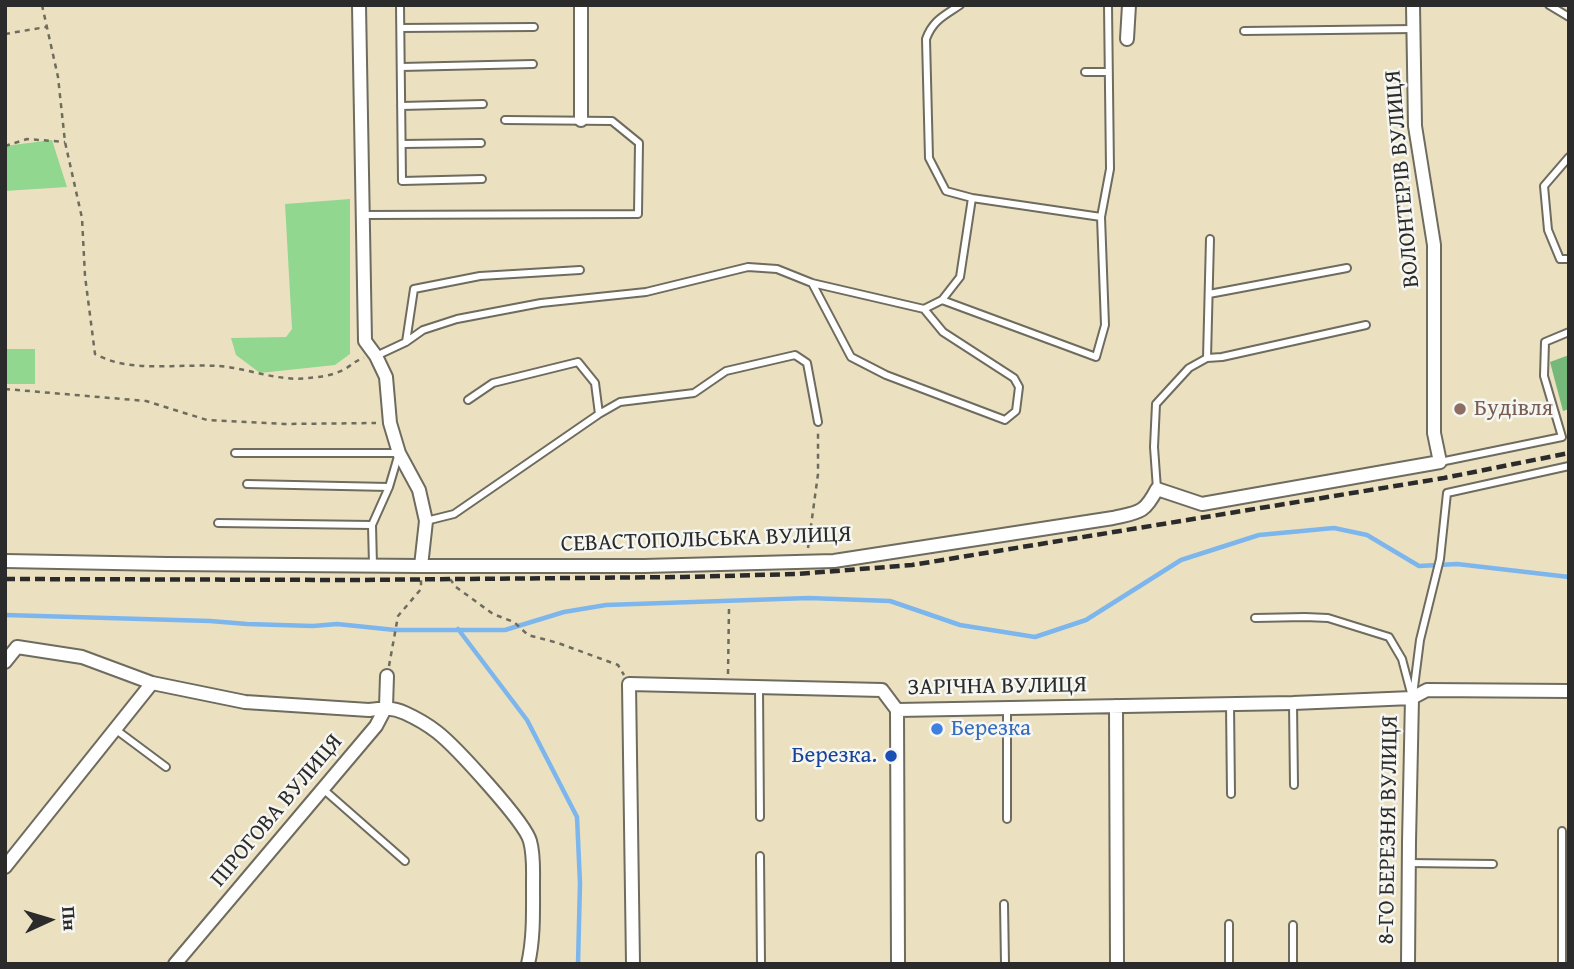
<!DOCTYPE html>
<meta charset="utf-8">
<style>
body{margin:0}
#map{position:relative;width:1574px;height:969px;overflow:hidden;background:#ebe1c0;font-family:"Gentium Book Plus",serif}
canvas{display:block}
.frame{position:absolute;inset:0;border:7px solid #2b2b2b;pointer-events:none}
.north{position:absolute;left:14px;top:885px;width:70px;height:70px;-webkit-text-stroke:5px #f6f6f2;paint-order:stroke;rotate:86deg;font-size:19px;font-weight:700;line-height:28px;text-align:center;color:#2b2b2b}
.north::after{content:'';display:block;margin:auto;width:24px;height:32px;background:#2b2b2b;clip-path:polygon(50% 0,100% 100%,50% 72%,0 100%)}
</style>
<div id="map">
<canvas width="1574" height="969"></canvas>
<div class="frame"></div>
<div class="north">Пн</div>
</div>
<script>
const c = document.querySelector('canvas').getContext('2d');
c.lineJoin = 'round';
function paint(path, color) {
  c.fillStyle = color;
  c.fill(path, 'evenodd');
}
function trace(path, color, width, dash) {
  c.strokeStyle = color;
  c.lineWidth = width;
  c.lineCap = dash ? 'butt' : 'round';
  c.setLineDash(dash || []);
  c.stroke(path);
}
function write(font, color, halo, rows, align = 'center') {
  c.font = font + ' "Gentium Book Plus",serif';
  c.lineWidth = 5;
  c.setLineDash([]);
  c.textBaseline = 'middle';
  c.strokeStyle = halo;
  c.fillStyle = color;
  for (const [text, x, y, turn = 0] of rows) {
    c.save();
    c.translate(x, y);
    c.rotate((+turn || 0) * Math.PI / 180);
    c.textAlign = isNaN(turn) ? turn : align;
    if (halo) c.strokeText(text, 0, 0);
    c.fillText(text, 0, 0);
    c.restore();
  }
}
const green = new Path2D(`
 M52 140 67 187 5 191V146Z
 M350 199V354L335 365 260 373 236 355 231 338 286 337 292 329 285 204Z
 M5 349H35V384H5Z`);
const forest = new Path2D(`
 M1569 355V409L1563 411 1550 362Z`);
const stream = new Path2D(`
 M5 615 210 621 247 624 313 626 337 624 395 630H505L564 612 606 605 809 598 890 601 960 625 1035 637 1086 620 1181 560 1259 535 1334 528 1367 535 1419 566 1457 564 1569 577
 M458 629 527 720 577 817 580 883 578 964`);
const path = new Path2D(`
 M42 5 58 77 65 142 82 218 85 276 95 354C101 357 108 360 115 362 145 370 186 364 218 366 248 368 278 382 309 378 320 377 335 375 345 369 352 365 356 360 364 358
 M5 34 46 27
 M5 146 27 139 65 142
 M5 389 146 401 207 420 284 424 376 423
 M808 548 818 474V430
 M450 579 456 587 493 614 514 622 528 635 558 643 618 665 624 675
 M389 666 398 616 421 589V577
 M728 674 729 608`);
const lane = new Path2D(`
 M400 5 402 181 482 179
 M960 5C944 16 933 20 926 39L929 158 946 191 972 198 1101 217
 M1549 5 1569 17
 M401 28 534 27
 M1244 31 1414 29
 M401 67 533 64
 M1085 72H1108
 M401 106 483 104
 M402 144 481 143
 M1569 157 1544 186 1548 230 1560 259H1569
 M363 215 638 214 639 143 612 121 505 120
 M812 283 851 357 886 375 1005 420 1016 411 1019 387 1014 378 943 332 924 309
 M1209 294 1347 268
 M942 300 1096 357 1105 325 1101 217 1110 169 1108 5
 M406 342 414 289 480 276 580 270
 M376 356 406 342 423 330 457 319 541 303 646 292 748 267 777 269 812 283 924 309 942 300 960 277 972 198
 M1207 358 1210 239
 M599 414 620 402 694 393 726 371 795 355 807 363 818 422
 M235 453H399L389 487 372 525 373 565
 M1440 462 1562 437 1544 376 1545 342 1569 332
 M247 484 389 487
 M1157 489 1154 447 1156 404 1189 368 1207 358 1222 357 1366 325
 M426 521 454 514 599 414 595 383 578 362 493 383 468 400
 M218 523 372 525
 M1255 618 1305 617 1328 618 1389 637 1402 659 1411 693
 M759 688 760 817
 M1413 695 1420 640 1440 559 1447 493 1569 466
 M1293 703 1294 785
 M1230 704 1231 794
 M1007 709V819
 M115 729 166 767
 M323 789 405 861
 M760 856 761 964
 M1408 863 1493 864
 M1004 904 1005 964
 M1229 964V924
 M1293 964V925
 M1562 964V831`);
const street = new Path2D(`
 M359 5 365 341 376 356 386 377 390 423 399 453 419 490 426 521 421 566
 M1127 39 1129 5
 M581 120V5
 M5 561 167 564 421 566H644L834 561 1113 518C1139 512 1144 514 1157 489L1202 504 1440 462 1434 433V245L1415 126 1413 5
 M5 662 17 647 82 657 152 683 245 702 369 710C382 708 392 707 405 713 416 718 428 725 437 732 455 746 525 822 530 841 534 855 533 870 533 884 533 911 534 938 528 964
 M1116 706 1117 964
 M897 710 1293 703 1412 698 1427 690 1569 691
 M897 710 898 964
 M5 867 152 683
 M175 964 376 726 386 707 387 676
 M633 964 629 684 882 690 897 710
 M1408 964 1409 842 1412 698`);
const rail = new Path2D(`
 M5 579 353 580 683 577 797 574 912 565 1444 478 1569 453`);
const markers = [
 [1460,409,7,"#8d6e63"],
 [937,729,7,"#3f7fe0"],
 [891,756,7,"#1a4fb4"]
];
const streetNames = [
 ["ВОЛОНТЕРІВ ВУЛИЦЯ",1403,179,-95],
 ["СЕВАСТОПОЛЬСЬКА ВУЛИЦЯ",706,540,-2],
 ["ЗАРІЧНА ВУЛИЦЯ",997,687,-1],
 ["ПІРОГОВА ВУЛИЦЯ",277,811,-50],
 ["8-ГО БЕРЕЗНЯ ВУЛИЦЯ",1389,830,-89]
];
const educationNames = [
 ["Будівля",1474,409]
];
const shopNames = [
 ["Березка",951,729]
];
const transitNames = [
 ["Березка.",877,756]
];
paint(green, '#92d790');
paint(forest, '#75b87a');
trace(stream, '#7cb6ed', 4.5);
trace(lane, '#6e6b5f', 10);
trace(street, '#6e6b5f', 16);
trace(path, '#6e6b5f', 2.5, [5, 5]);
trace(lane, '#fff', 6);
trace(street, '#fff', 12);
trace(rail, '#2b2b2b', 4.5, [10, 5]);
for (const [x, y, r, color] of markers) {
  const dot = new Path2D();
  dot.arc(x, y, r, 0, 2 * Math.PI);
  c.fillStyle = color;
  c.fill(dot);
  trace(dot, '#f6f6f2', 2.5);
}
write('23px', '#2b2b2b', '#f6f6f2', streetNames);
write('23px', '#785e54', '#f6f6f2', educationNames, 'left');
write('23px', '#366cbe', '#f6f6f2', shopNames, 'left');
write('23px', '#164399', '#f6f6f2', transitNames, 'right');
</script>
